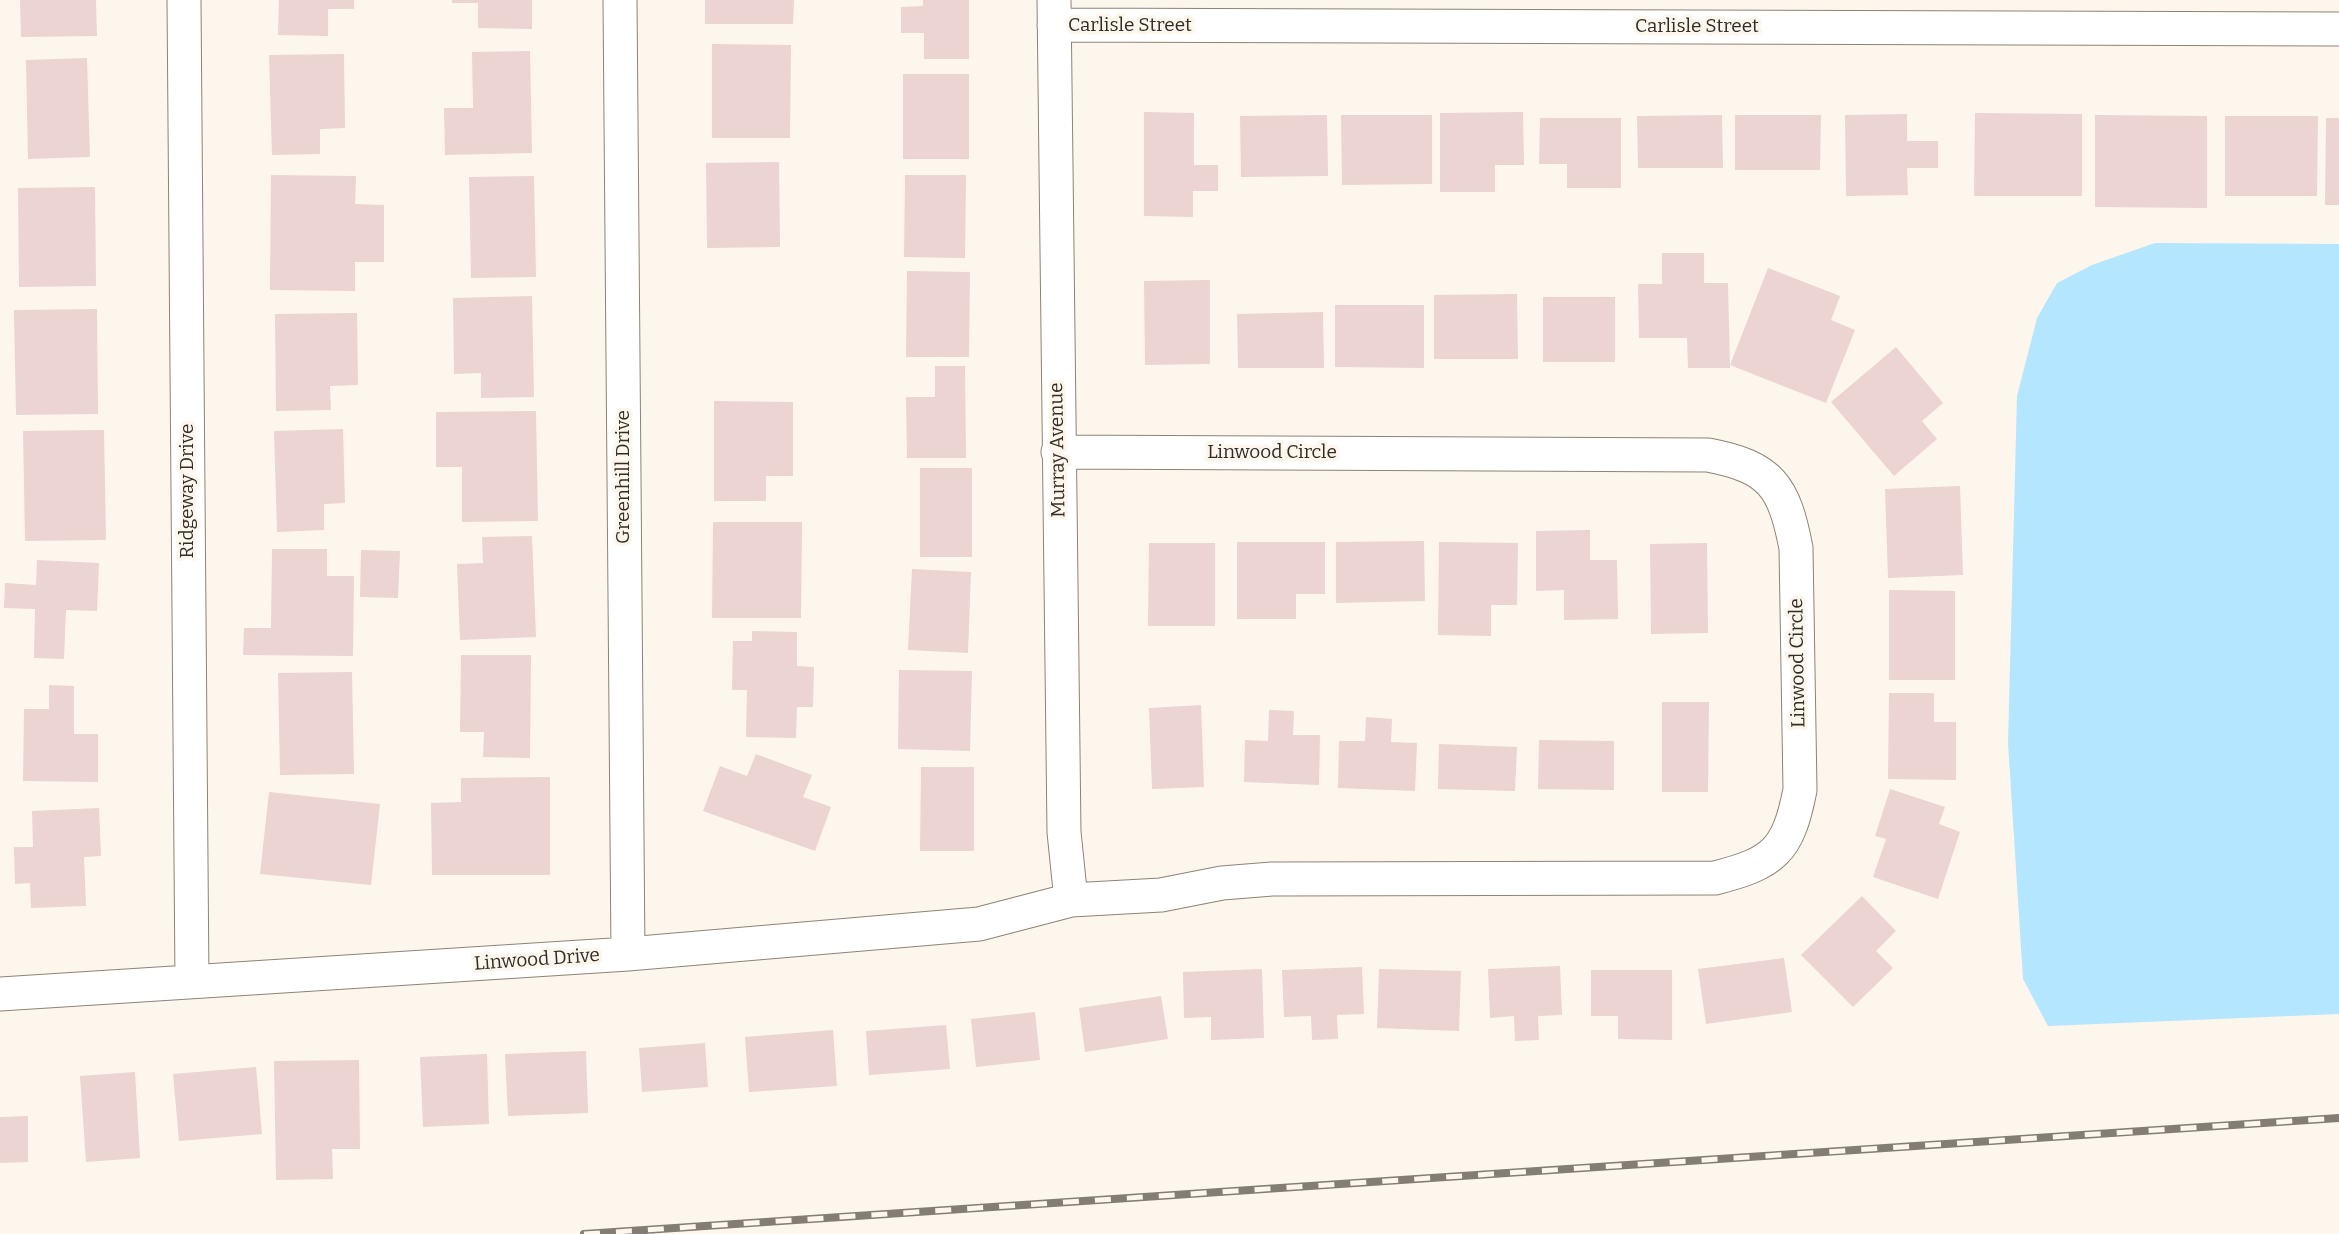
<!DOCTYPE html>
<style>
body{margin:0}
canvas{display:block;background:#fdf6ec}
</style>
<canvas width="2339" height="1234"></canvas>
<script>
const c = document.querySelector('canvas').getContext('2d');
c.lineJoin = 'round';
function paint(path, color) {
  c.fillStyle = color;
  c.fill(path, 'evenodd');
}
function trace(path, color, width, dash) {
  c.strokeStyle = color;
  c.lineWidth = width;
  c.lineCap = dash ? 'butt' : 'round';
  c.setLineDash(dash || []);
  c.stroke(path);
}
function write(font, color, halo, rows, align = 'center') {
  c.font = font + ' Bitter,serif';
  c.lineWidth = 7;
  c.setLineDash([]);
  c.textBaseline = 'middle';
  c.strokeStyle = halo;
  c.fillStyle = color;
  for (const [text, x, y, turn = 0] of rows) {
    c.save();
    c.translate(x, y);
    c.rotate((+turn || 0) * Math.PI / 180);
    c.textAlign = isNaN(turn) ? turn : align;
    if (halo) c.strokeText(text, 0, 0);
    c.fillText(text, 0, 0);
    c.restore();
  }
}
const water = new Path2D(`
 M2155 243 2339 244V1014L2048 1026 2023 979 2008 743 2017 396 2037 318 2057 283 2092 265Z`);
const building = new Path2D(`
 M20 0H96L97 36 21 37Z
 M279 0H354V9H328V36L278 35Z
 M452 0H532V29L478 28V3H452Z
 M705 0H794L793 24H705Z
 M923 0H969V59H924V33H901V7L923 6Z
 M712 44 791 45 790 138H712Z
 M530 51 532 153 445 155 444 108H473L472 52Z
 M344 54 345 128 320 129V154L272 155 269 55Z
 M87 58 90 157 28 159 26 60Z
 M903 74H969V159H903Z
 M1144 112 1194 113V165H1218V191H1193V217L1144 216Z
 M1523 112 1524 165H1495V192H1440V113Z
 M1975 113 2082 114V196H1974Z
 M1907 114V141H1938V168H1907L1908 195 1846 196 1845 115Z
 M1327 115 1328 176 1241 177 1240 116Z
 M1341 115H1432V184L1342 185Z
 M1722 115 1723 168H1638L1637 116Z
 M1735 115H1821L1820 170H1735Z
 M2095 115 2207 116V208L2095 207Z
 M2225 116H2318L2317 196H2225Z
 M1540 118H1621V188H1567V164H1539Z
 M2326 118H2339V205H2325Z
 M779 162 780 247 707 248 706 163Z
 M271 175 356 176 355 204 384 205V262H355V291L270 290Z
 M905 175H966L965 258 904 257Z
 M534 176 536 277 471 278 469 177Z
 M95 187 96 286 19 287 18 188Z
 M1662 253H1704V283H1728L1730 368H1688L1687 338H1639L1638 284H1662Z
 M1768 268 1840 296 1831 320 1855 330 1826 403 1730 365Z
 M907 271 970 272 969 357H906Z
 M1210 280V364L1145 365 1144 281Z
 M1517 294 1518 359H1434V295Z
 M532 296 534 397 481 398V373L454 374 453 298Z
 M1543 297H1615V362H1543Z
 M1335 305H1424V368L1335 367Z
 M97 309 98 414 16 415 14 310Z
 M1323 312 1324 368H1238L1237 314Z
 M357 313 358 385 330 386 331 410 276 411 275 314Z
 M1896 347 1943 403 1922 421 1937 439 1894 476 1831 402Z
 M935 366H965L966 458H907L906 397H935Z
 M714 401 793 402V476H766V501H714Z
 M536 411 538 521 462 522V467H436V412Z
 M343 429 345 503 324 504V530L277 532 274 431Z
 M104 430 106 540 25 541 23 431Z
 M920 468H972V557H920Z
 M1960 486 1963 575 1888 578 1885 489Z
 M713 522H802L801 618H712Z
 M1590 530V560H1617L1618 619 1564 620V590L1536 591V531Z
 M532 536 536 637 460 640 457 564 483 563 482 537Z
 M1424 541 1425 601 1336 603V542Z
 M1237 542H1325V594H1296V619H1237Z
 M1439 542 1518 543 1517 605H1491V636L1438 635Z
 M1149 543H1215V626H1148Z
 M1707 543 1708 633 1651 634 1650 544Z
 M272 549H327V576H354L353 656 243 655 244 628H271Z
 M361 550 400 551 398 598 360 597Z
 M37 560 99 563 97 611 66 610 64 659 34 658 35 609 4 608 5 583 36 585Z
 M912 569 971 572 968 653 908 650Z
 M1889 590 1955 591V680H1889Z
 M752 631 797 632V666L814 667 813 707H797L796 738 746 737 747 690H732L733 641H752Z
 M461 655H531L530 758 483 757 484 732H460Z
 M899 670 972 671 970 751 898 749Z
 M352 672 354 774 280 775 278 673Z
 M49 685 74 686V734H98V782L23 781 24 709H49Z
 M1889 693H1934V722H1956V780L1888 779Z
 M1662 702H1709L1708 792H1662Z
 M1201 705 1204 787 1152 789 1149 708Z
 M1269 710 1294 711 1293 735H1320L1319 785 1244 782 1245 740 1268 741Z
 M1366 717 1392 719 1391 742 1417 743 1415 791 1338 788 1339 741H1365Z
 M1539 740 1614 741V790L1538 789Z
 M1439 744 1517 747 1515 791 1438 789Z
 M756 754 812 775 803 797 831 807 815 851 703 811 720 766 747 776Z
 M921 767H974V851H920Z
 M550 777V875H432L431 803 461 802V778Z
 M1890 789 1945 807 1939 824 1960 832 1938 899 1873 877 1886 839 1875 836Z
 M269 792 380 804 371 885 260 874Z
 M99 808 101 856 84 857 86 906 31 908 30 883 15 884 14 847H33L32 811Z
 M1862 896 1896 931 1876 951 1893 968 1853 1007 1801 955Z
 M1784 958 1792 1012 1706 1024 1698 969Z
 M1560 966 1562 1015 1538 1016 1539 1040 1515 1041 1514 1016 1490 1018 1488 969Z
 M1362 967 1364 1014 1337 1015 1338 1039 1312 1040 1311 1016 1284 1017 1282 970Z
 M1262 969 1264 1038 1211 1040V1017L1184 1018 1183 972Z
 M1379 969 1461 971 1459 1031 1377 1028Z
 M1591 970H1672V1040L1618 1039V1016H1591Z
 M1161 996 1168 1039 1085 1052 1079 1008Z
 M1035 1012 1040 1060 976 1067 971 1019Z
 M946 1025 950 1069 869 1075 866 1031Z
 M833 1030 837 1086 749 1092 745 1037Z
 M705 1043 708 1087 642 1092 639 1048Z
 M586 1051 588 1113 508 1116 505 1054Z
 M487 1054 489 1124 423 1127 420 1057Z
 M359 1060 360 1149H332L333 1179 276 1180 274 1061Z
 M256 1067 262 1134 179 1141 173 1074Z
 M135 1072 140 1158 86 1162 80 1076Z
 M28 1116V1162L0 1163V1117Z`);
const street = new Path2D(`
 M184 0 192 981
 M620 0 628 954
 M1054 0 1064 832 1071 900
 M1054 25 2339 29
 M0 994 628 954 979 924 1071 900 1161 895 1222 883 1272 879 1715 878C1774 863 1788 851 1800 790L1796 548C1784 486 1771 467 1708 455L1058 452`);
const rail = new Path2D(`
 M584 1234 2339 1118`);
const streetNames = [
 ["Carlisle Street",1130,26],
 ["Carlisle Street",1697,27],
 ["Murray Avenue",1058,450,-91],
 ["Linwood Circle",1272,453],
 ["Greenhill Drive",624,477,-90],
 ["Ridgeway Drive",188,491,-90],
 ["Linwood Circle",1798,663,-91],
 ["Linwood Drive",537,960,-4]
];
paint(water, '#b5e6ff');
paint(building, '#ebd4d1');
trace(street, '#8e8374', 35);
trace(street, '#fff', 33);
trace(rail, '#837d75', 8);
trace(rail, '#fdf6ec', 5, [16]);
write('19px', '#312c26', '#fdf6ec', streetNames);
</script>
